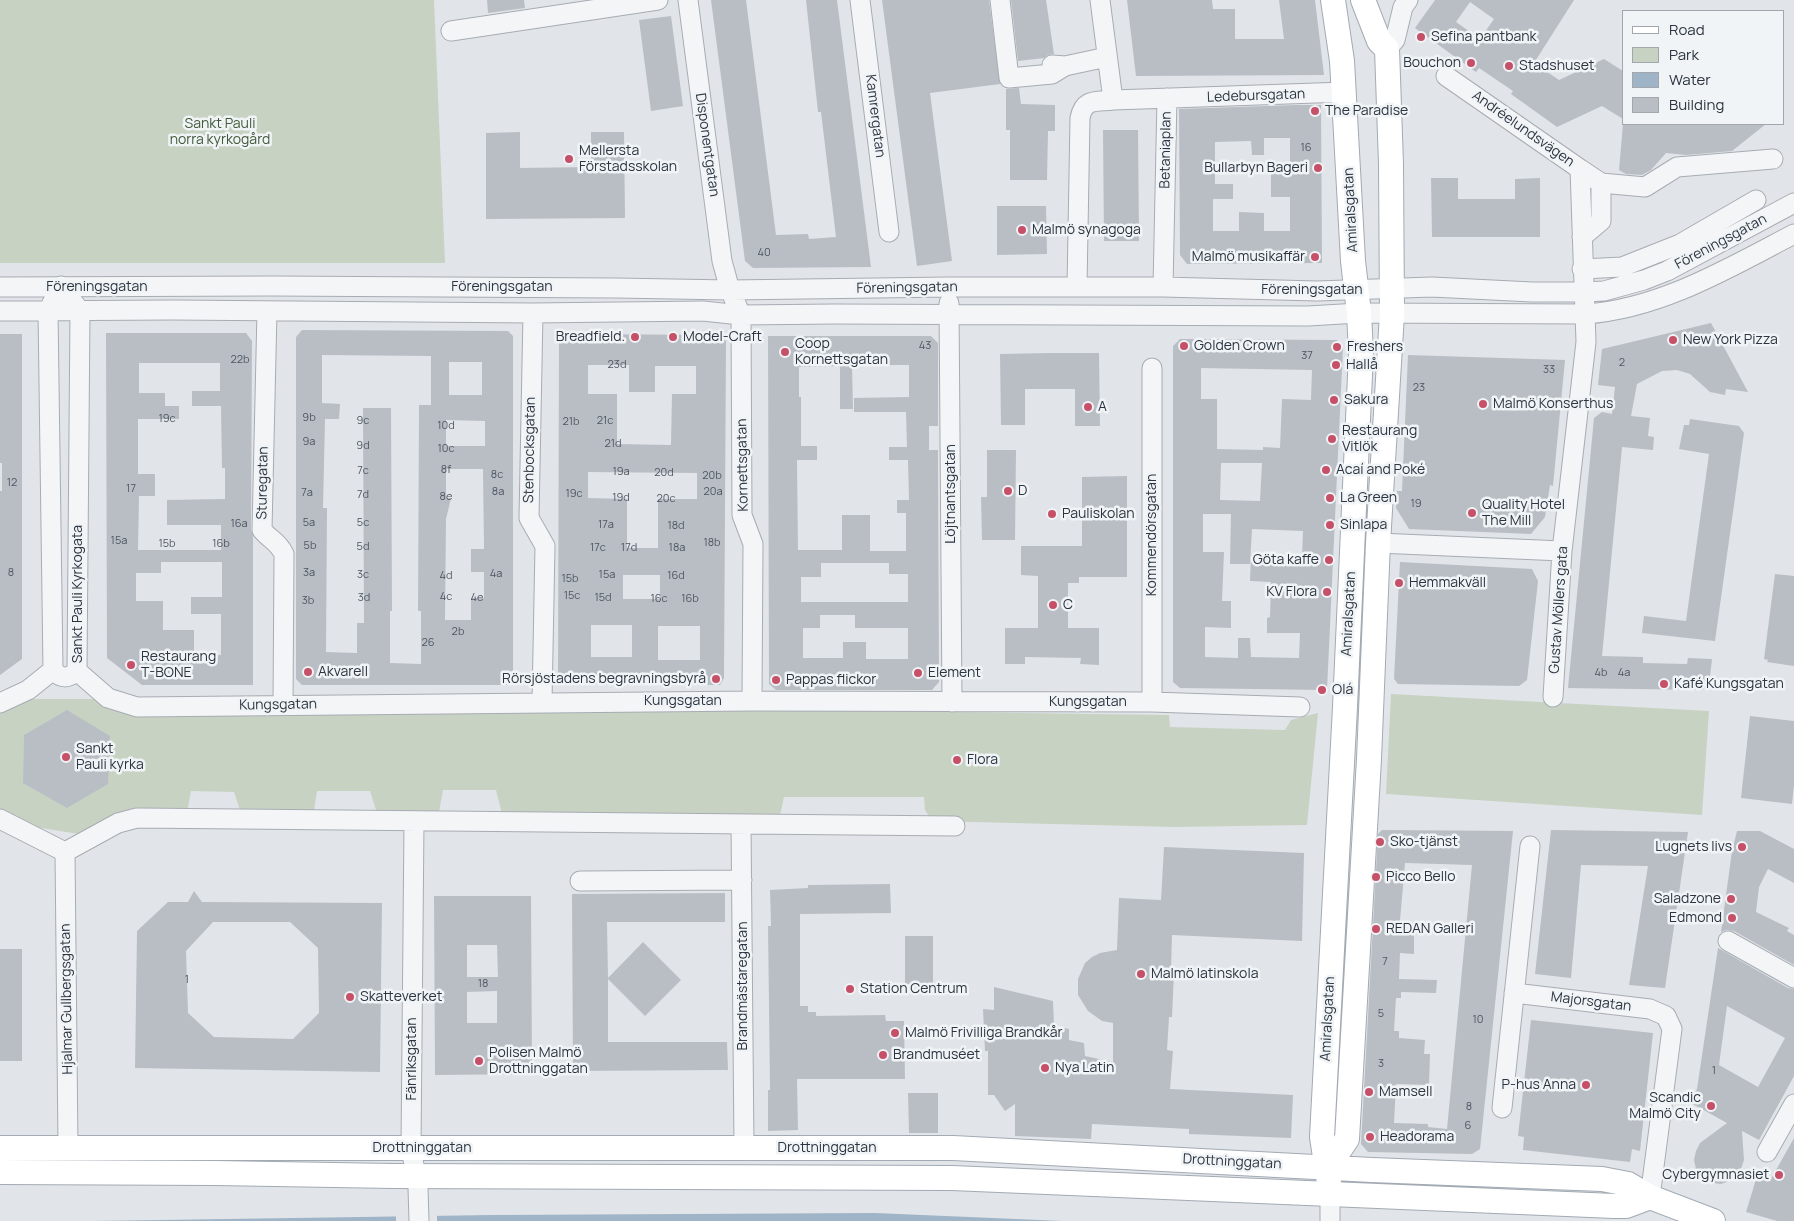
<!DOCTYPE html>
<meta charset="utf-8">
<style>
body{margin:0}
#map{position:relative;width:1794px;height:1221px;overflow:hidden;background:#e1e5e9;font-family:Manrope,sans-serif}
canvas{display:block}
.legend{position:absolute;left:1622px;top:10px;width:162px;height:115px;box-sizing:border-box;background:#f1f4f6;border:1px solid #a2a7ad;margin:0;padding:6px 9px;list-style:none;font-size:15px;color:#2b3440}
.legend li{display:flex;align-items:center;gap:10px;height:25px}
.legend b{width:25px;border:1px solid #a2a7ad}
</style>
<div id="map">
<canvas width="1794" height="1221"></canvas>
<ul class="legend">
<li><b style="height:6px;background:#fff"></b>Road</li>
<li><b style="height:14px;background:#c8d2c3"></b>Park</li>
<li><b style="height:14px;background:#9fb4c6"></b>Water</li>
<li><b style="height:14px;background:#b9bec5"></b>Building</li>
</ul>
</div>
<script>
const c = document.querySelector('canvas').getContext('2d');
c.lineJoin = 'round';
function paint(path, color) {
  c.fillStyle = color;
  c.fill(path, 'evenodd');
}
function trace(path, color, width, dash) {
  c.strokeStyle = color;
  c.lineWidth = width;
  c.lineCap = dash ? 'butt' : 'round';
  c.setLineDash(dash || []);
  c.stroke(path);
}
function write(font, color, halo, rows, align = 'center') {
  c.font = font + ' Manrope,sans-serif';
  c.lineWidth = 5;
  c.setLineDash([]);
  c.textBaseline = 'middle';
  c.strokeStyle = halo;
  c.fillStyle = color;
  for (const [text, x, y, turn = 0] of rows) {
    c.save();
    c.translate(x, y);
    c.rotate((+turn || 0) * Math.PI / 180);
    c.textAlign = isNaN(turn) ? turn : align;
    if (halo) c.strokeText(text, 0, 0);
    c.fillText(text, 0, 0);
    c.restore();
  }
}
const green = new Path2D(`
 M0 0H434L445 263H0Z
 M1391 694 1709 711 1702 815 1386 794Z
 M0 699H108L583 707 1169 715 1170 727 1285 730 1291 720 1318 713 1307 825 1174 827 932 821 925 810 924 797H784L779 820 503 818 496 790H443L438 817 377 813 370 791H317L314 810 241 813 234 792 191 791 187 813 79 834 35 827 0 811Z`);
const water = new Path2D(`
 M875 1213 1063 1221H93L493 1215Z`);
const pier = new Path2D(`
 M437 1213V1221H396V1214Z`);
const building = new Path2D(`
 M487 0H524L525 8 488 13Z
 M711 0H746L776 235 808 234 809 239 836 237 821 112H818L806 0H837L871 267 753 268 745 261Z
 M882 0H989L1000 84 930 93 952 261 917 266Z
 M1011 0H1046L1054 54 1048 55 1044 58 1018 61Z
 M1127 0H1212L1213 9H1235V39H1284L1279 0H1315L1324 75 1136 76Z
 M1435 0H1574L1534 63 1559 80 1604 59 1623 71V119L1602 106 1557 127 1511 94 1513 91 1479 68 1476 72 1415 28ZM1470 2 1494 19 1480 39 1456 22Z
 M671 16 683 106 651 111 639 20Z
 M1019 88 1021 104 1055 105V131H1048L1047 180H1010V130H1006V89Z
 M1295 105H1321L1322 263 1187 264 1180 255 1179 109ZM1264 138H1290V169H1271V197H1290V231H1264V213L1239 212V231H1213V199H1233V184H1215V142L1251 141 1252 155H1264Z
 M1623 124H1766L1732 151 1686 155 1666 153 1651 170 1642 175 1626 174 1619 170Z
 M1103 130H1138L1139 241H1104Z
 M520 132V168L591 167V132H624L625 218 486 219V133Z
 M1431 178H1458V199H1515V179L1540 178V237H1432Z
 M997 206H1046L1047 254 997 255Z
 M1711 323 1748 392 1726 389 1725 395 1710 392 1690 374 1677 370 1662 371 1637 384 1631 416 1650 418 1648 436 1654 437 1653 450 1622 447 1602 656 1643 657V663L1687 664 1688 658 1712 659 1709 685 1702 690 1568 688 1594 418 1602 412 1612 414 1615 387 1598 385 1602 349Z
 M302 330 508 331 513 336V678L507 685H302L296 679V337ZM322 355 431 356V405H419L418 611H421V664L390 663V611H392L391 408H363L364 623H357V653L326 652 327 508H323L325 419H339L340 404 322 403ZM449 362H482V395H449ZM446 420 485 421V446H446ZM446 469H483L484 549H471V572H484V598H471V620H445L446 519 451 498H446Z
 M106 333H246L252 341 251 530 253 535V685H142L107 658ZM139 363H220V391H192V406H221L222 468H225V499L167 500V525H221V550H138L139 496H155V474H138V419H179V406H165V393H139ZM161 562H222V597H191V614H221V655L194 656V630H163V601H136V573H161Z
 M0 334H22V659L0 675V491H2V463H0Z
 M564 334 720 335 726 341 724 678 720 685 564 684 558 680 559 341ZM588 365H629V392H655V366H696V394H672L671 445 617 444V394H588ZM588 472 697 473V499H658V548H627V499L588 498ZM623 575H660V599H623ZM591 625H632V657H591ZM658 626H700V660H658Z
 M768 336H931L938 343V426H929V450H938V465L939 682 932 690H776L769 684ZM852 365H909V397L854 398V412H906L907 447H889V460H908L909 500H897V513H906V551H870V515H842V550H798L797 460H817V446H801V397H799V367L840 366V409H853ZM821 563H889V574H908V602H801V577H821ZM820 615H855V628H908V659H866V642H843V658H803V628H820Z
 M1180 339 1337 340 1343 347 1327 690 1180 688 1173 682V346ZM1201 368 1312 370 1311 400 1282 399 1280 448 1263 447V450L1217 449V399H1201ZM1221 463H1262L1260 501 1220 500ZM1203 514H1231L1230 564H1250L1252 529 1303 531 1302 557 1251 555 1250 581 1271 582 1270 617 1267 618V633H1300L1299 658 1251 657 1250 638H1238V658L1205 657V627L1231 628V601H1222L1224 552H1203Z
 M1049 353H1099L1100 426H1075V389H1025V425H1001L1000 354Z
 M1408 355 1565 360 1553 486 1550 485 1545 517 1531 534 1409 529 1396 508 1397 491H1402Z
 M1690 419 1739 426 1744 433 1715 641 1642 633 1644 616 1686 621 1709 454 1679 449 1684 425H1689Z
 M987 450H1016L1015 540H982L981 497H987Z
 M1127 476V577H1079V583H1068V628H1099V665L1080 664 1081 658 1025 657V664H1005V628H1038V576L1021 575V546H1082V477Z
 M1400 562 1532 569 1538 581 1527 680 1519 686 1398 684 1394 679Z
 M1775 574 1794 576V666L1767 662 1768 660 1764 659Z
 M67 710 110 736 108 784 67 808 23 783 24 735Z
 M1750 716 1794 721V785L1792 804 1741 798Z
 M1382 830 1513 831 1480 1149 1472 1154 1368 1152 1361 1144 1378 834ZM1405 863 1472 865 1447 1129 1428 1127V1124L1394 1123 1396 1084 1429 1085 1430 1054H1424L1425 1040 1399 1038V1031H1394L1396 998H1401V992L1436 993 1437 980 1399 979 1400 953 1414 954V933L1399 932Z
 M1551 830 1688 832 1665 988 1629 985 1648 866 1581 865 1571 978 1535 974Z
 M1737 831H1760L1794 849V883L1768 869 1759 887 1756 912 1789 928 1787 931 1794 935V965L1734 931 1727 930 1721 932 1732 851Z
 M1164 847 1304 853 1302 941 1172 935 1171 971 1174 972 1172 1017H1169L1167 1050 1173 1051 1170 1089 1293 1095 1291 1138 1189 1134V1129L1092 1124 1091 1139 1015 1136V1104L1005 1111 994 1095H988V1051H985L983 1009 994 1010V987L1053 1001 1054 1026 1069 1029V1040L1084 1043 1085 1056 1113 1062V1023L1102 1021 1088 1011 1078 995V979L1085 963 1092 957 1100 953 1117 950 1119 898 1161 900Z
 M890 884 891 913 800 914V1006H808V1012H816V1016L885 1015 886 1021H904L905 1079H797L798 1130 768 1131V1090H770L768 926H771L770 890 808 888V885Z
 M194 891 202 902 382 903 380 1072 135 1068 137 931 168 902H188ZM213 922H290L318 948 319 1013 293 1039 214 1037 188 1013 186 951Z
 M725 893V922H607L608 978 643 942 681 980 645 1016 608 979V1042H727L728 1070 573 1071 572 894Z
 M434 896H531L532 1074 435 1075ZM467 945H497L498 977H467ZM497 991V1023H467V992Z
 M905 936H933V984H905Z
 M1718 948 1788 988 1794 989V1076L1759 1140 1742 1131 1744 1160 1740 1172 1729 1181 1721 1184 1713 1183 1705 1180 1696 1169 1694 1160 1696 1151 1700 1143 1727 1123 1689 1102 1697 1089ZM1727 1006 1785 1038 1758 1087 1719 1065Z
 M0 949H22V1061H0Z
 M1531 1020 1653 1033 1640 1151 1632 1149 1630 1162 1523 1150 1524 1137 1518 1136Z
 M908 1093H938V1133H909Z
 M1794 1138V1221H1777L1746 1212 1757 1176 1771 1179Z`);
const minor = new Path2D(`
 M688 0 722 261 730 290 741 315 742 515 753 544 752 701
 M860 0 889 232
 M1000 0 1009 78 1052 74 1065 66
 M1100 0 1113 100
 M451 31 658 0
 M1387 49 1395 40 1403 7 1408 0
 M1052 65 1065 66 1107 57
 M1446 76 1580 169 1586 342 1562 551 1553 697
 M1580 169 1601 183 1645 187 1677 167 1773 159
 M1582 237 1601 221V183
 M1582 269 1622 267 1680 244 1756 200
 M61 286 80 311 77 671C68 679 61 679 53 670L48 311Z
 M0 287 271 286 616 288 730 290 949 287H1163L1317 291 1432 287 1532 292H1583L1604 291 1644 280 1667 271 1794 203
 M1077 287 1080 118C1084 98 1096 102 1113 100L1345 92
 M1163 287 1167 98
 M949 303 952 702
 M0 311 173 310 533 313 703 311 741 315 834 314 1308 316 1359 313 1586 314C1660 309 1729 268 1794 234
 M267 311 262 530C271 541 277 540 284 554L283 705
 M533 313 529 518 545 546 542 702
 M1378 543 1562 551
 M77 671 108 698 137 707 752 701 1152 702 1300 707
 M1152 702V368
 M0 703 28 690 53 670
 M0 819 65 852 118 823 137 818 955 826
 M414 822 411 1148 418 1188 419 1221
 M741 824 744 1148
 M65 852 68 1147
 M580 881 742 880
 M1728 941 1794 978
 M1514 993 1650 1009 1666 1016 1672 1029 1650 1197
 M1502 1108 1530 846
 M1767 1152 1794 1104
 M1330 1221V1194`);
const major = new Path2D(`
 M0 1148H953L1372 1170 1602 1179 1628 1184 1650 1197 1713 1221
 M1328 1167 1347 1139 1369 759 1378 543 1392 314 1391 164 1387 49 1379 41 1363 0
 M0 1172 215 1173 394 1176 952 1178 1614 1206H1626L1650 1197
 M1329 1183 1322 1137 1345 707 1361 353 1359 313 1353 261 1342 61 1333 0`);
const markers = [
 [1421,37,5,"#c55068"],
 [1471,63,5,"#c55068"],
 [1509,66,5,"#c55068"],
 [1315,111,5,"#c55068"],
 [569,159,5,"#c55068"],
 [1318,168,5,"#c55068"],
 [1022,230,5,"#c55068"],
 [1315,257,5,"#c55068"],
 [635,337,5,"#c55068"],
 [673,337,5,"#c55068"],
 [1673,340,5,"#c55068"],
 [1184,346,5,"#c55068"],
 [1337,347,5,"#c55068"],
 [785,352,5,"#c55068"],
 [1336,365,5,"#c55068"],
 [1334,400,5,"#c55068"],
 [1483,404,5,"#c55068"],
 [1088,407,5,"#c55068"],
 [1332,439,5,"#c55068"],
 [1326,470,5,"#c55068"],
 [1008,491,5,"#c55068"],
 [1330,498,5,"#c55068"],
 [1472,513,5,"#c55068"],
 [1052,514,5,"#c55068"],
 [1330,525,5,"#c55068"],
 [1329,560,5,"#c55068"],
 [1399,583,5,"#c55068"],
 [1327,592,5,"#c55068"],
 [1053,605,5,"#c55068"],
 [131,665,5,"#c55068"],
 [308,672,5,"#c55068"],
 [918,673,5,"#c55068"],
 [716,679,5,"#c55068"],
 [776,680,5,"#c55068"],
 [1664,684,5,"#c55068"],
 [1322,690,5,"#c55068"],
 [66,757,5,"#c55068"],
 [957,760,5,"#c55068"],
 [1380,842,5,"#c55068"],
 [1742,847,5,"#c55068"],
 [1376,877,5,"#c55068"],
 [1731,899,5,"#c55068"],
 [1732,918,5,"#c55068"],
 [1376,929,5,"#c55068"],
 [1141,974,5,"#c55068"],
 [850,989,5,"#c55068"],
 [350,997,5,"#c55068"],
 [895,1033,5,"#c55068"],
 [883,1055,5,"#c55068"],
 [479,1061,5,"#c55068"],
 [1045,1068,5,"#c55068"],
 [1586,1085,5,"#c55068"],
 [1369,1092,5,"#c55068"],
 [1711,1106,5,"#c55068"],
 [1370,1137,5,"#c55068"],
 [1779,1175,5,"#c55068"]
];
const numberNames = [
 ["16",1306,148],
 ["40",764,253],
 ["43",925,346],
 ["37",1307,356],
 ["22b",240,360],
 ["2",1622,363],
 ["23d",617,365],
 ["33",1549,370],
 ["23",1419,388],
 ["9b",309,418],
 ["19c",167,419],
 ["9c",363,421],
 ["21c",605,421],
 ["21b",571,422],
 ["10d",446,426],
 ["9a",309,442],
 ["21d",613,444],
 ["9d",363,446],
 ["10c",446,449],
 ["8f",446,470],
 ["7c",363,471],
 ["19a",621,472],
 ["20d",664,473],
 ["8c",497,475],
 ["20b",712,476],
 ["12",12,483],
 ["17",131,489],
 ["8a",498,492],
 ["20a",713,492],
 ["7a",307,493],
 ["19c",574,494],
 ["7d",363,495],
 ["8e",446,497],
 ["19d",621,498],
 ["20c",666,499],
 ["19",1416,504],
 ["5a",309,523],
 ["5c",363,523],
 ["16a",239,524],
 ["17a",606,525],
 ["18d",676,526],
 ["15a",119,541],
 ["18b",712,543],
 ["15b",167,544],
 ["16b",221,544],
 ["5b",310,546],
 ["5d",363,547],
 ["17c",598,548],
 ["17d",629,548],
 ["18a",677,548],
 ["8",11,573],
 ["3a",309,573],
 ["4a",496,574],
 ["3c",363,575],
 ["15a",607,575],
 ["4d",446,576],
 ["16d",676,576],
 ["15b",570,579],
 ["15c",572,596],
 ["4c",446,597],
 ["3d",364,598],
 ["4e",477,598],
 ["15d",603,598],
 ["16c",659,599],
 ["16b",690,599],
 ["3b",308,601],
 ["2b",458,632],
 ["26",428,643],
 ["4b",1601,673],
 ["4a",1624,673],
 ["7",1385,962],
 ["1",187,980],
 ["18",483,984],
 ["5",1381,1014],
 ["10",1478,1020],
 ["3",1381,1064],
 ["1",1714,1071],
 ["8",1469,1107],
 ["6",1468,1126]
];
const poiNames = [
 ["Sefina pantbank",1431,37],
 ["Bouchon",1461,63,"right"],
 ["Stadshuset",1519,66],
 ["The Paradise",1325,111],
 ["Mellersta",579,151],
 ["Förstadsskolan",579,167],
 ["Bullarbyn Bageri",1308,168,"right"],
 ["Malmö synagoga",1032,230],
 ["Malmö musikaffär",1305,257,"right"],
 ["Breadfield.",625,337,"right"],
 ["Model-Craft",683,337],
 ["New York Pizza",1683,340],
 ["Coop",795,344],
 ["Kornettsgatan",795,360],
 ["Golden Crown",1194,346],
 ["Freshers",1347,347],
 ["Hallå",1346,365],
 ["Sakura",1344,400],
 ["Malmö Konserthus",1493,404],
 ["A",1098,407],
 ["Restaurang",1342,431],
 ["Vitlök",1342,447],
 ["Acaí and Poké",1336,470],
 ["D",1018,491],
 ["La Green",1340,498],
 ["Quality Hotel",1482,505],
 ["The Mill",1482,521],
 ["Pauliskolan",1062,514],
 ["Sinlapa",1340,525],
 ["Göta kaffe",1319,560,"right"],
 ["Hemmakväll",1409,583],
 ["KV Flora",1317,592,"right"],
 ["C",1063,605],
 ["Restaurang",141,657],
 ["T-BONE",141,673],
 ["Akvarell",318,672],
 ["Element",928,673],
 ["Rörsjöstadens begravningsbyrå",706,679,"right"],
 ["Pappas flickor",786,680],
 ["Kafé Kungsgatan",1674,684],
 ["Olá",1332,690],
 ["Sankt",76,749],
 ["Pauli kyrka",76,765],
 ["Flora",967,760],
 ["Sko-tjänst",1390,842],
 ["Lugnets livs",1732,847,"right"],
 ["Picco Bello",1386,877],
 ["Saladzone",1721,899,"right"],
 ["Edmond",1722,918,"right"],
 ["REDAN Galleri",1386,929],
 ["Malmö latinskola",1151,974],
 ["Station Centrum",860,989],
 ["Skatteverket",360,997],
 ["Malmö Frivilliga Brandkår",905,1033],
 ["Polisen Malmö",489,1053],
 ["Drottninggatan",489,1069],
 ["Brandmuséet",893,1055],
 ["Nya Latin",1055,1068],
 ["P-hus Anna",1576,1085,"right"],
 ["Mamsell",1379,1092],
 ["Scandic",1701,1098,"right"],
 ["Malmö City",1701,1114,"right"],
 ["Headorama",1380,1137],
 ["Cybergymnasiet",1769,1175,"right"]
];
const streetNames = [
 ["Ledebursgatan",1256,96,-2],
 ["Kamrergatan",875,116,83],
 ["Andréelundsvägen",1523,129,35],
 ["Disponentgatan",707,145,82],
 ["Betaniaplan",1166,150,-89],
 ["Amiralsgatan",1351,210,-93],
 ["Föreningsgatan",1721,242,-28],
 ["Föreningsgatan",97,287],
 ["Föreningsgatan",502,287],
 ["Föreningsgatan",907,288,-1],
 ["Föreningsgatan",1312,290],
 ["Stenbocksgatan",530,450,-89],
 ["Kornettsgatan",743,465,-91],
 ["Sturegatan",263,483,-89],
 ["Löjtnantsgatan",951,494,-90],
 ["Kommendörsgatan",1152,535,-90],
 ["Sankt Pauli Kyrkogata",78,594,-90],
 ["Gustav Möllers gata",1559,610,-86],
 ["Amiralsgatan",1349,614,-87],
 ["Kungsgatan",683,701],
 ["Kungsgatan",1088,702],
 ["Kungsgatan",278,705,-1],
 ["Brandmästaregatan",743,986,-90],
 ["Hjalmar Gullbergsgatan",67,999,-91],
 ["Majorsgatan",1591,1002,7],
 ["Amiralsgatan",1328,1019,-87],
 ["Fänriksgatan",412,1059,-90],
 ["Drottninggatan",422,1148],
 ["Drottninggatan",827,1148],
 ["Drottninggatan",1232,1162,3]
];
const parkNames = [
 ["Sankt Pauli",220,124],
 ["norra kyrkogård",220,140]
];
paint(green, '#c8d2c3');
paint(water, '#9fb4c6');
paint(pier, '#e1e5e9');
paint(building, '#b9bec5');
trace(minor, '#a7acb3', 21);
trace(major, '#a2aab4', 26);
trace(minor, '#f4f5f7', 19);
trace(major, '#fff', 24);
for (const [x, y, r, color] of markers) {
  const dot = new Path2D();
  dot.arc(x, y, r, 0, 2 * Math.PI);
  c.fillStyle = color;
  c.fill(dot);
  trace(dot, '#f1f4f6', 2);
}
write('11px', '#4e5661', null, numberNames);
write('14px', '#2b3440', '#f1f4f6', poiNames, 'left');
write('14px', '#2b3440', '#f1f4f6', streetNames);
write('14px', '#415a39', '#f1f4f6', parkNames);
</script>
